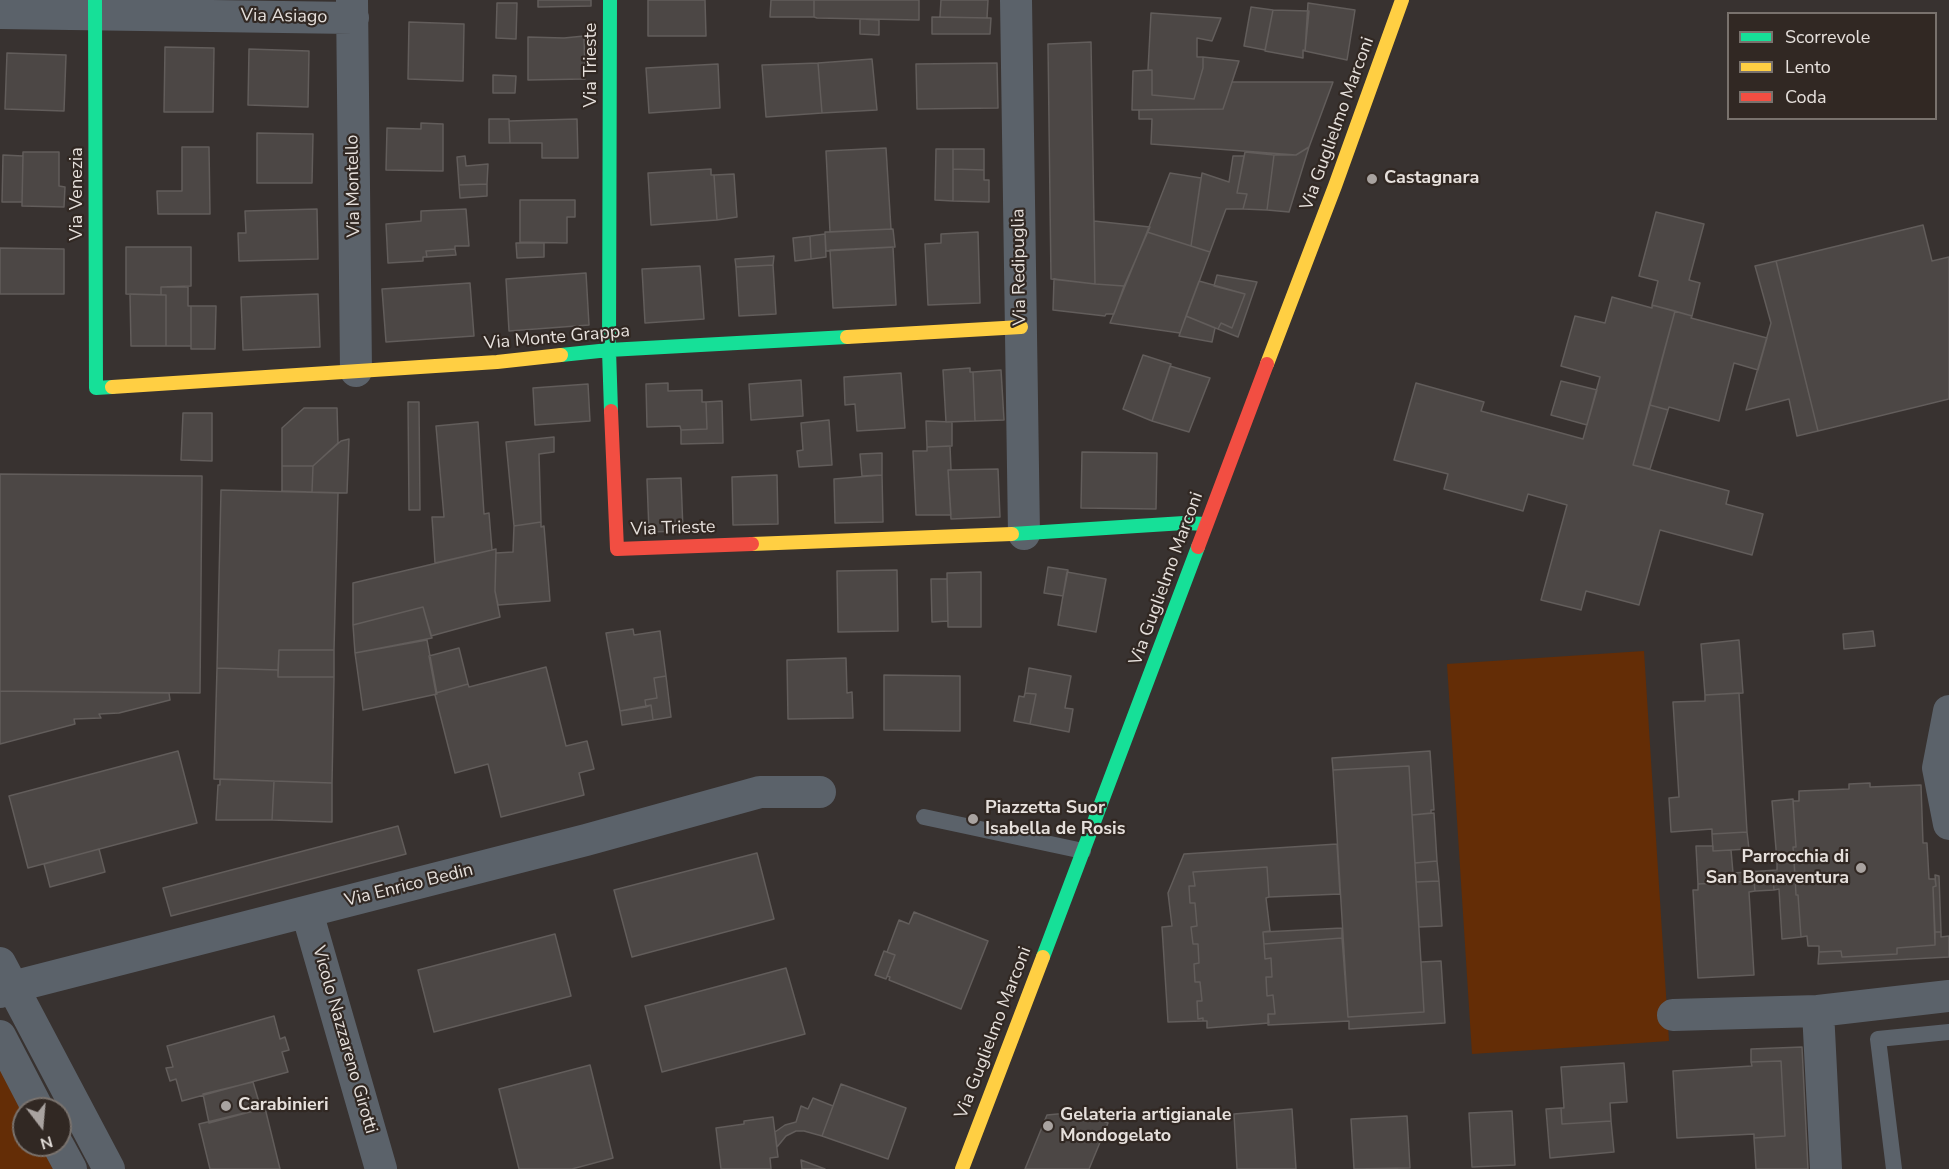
<!DOCTYPE html>
<style>
body{margin:0}
#map{position:relative;width:1949px;height:1169px;overflow:hidden;background:#383230;font-family:"Nunito Sans",sans-serif}
canvas{display:block}
.legend{position:absolute;left:1727px;top:12px;width:210px;height:108px;box-sizing:border-box;background:#312823;border:2px solid #79726d;margin:0;padding:8px 10px;list-style:none;font-size:18px;color:#e6e0dc}
.legend li{display:flex;align-items:center;gap:12px;height:30px}
.legend b{width:30px;border:2px solid #79726d}
.north{position:absolute;left:12px;top:1097px;width:60px;height:60px;box-sizing:border-box;background:#312823;border:2px solid #79726d;border-radius:50%;rotate:164deg;font-size:16px;font-weight:700;line-height:24px;text-align:center;color:#e6e0dc}
.north::after{content:'';display:block;margin:auto;width:21px;height:27px;background:#a9a3a0;clip-path:polygon(50% 0,100% 100%,50% 72%,0 100%)}
</style>
<div id="map">
<canvas width="1949" height="1169"></canvas>
<ul class="legend">
<li><b style="height:8px;background:#16e098"></b>Scorrevole</li>
<li><b style="height:8px;background:#ffcf43"></b>Lento</li>
<li><b style="height:8px;background:#f24e42"></b>Coda</li>
</ul>
<div class="north">N</div>
</div>
<script>
const c = document.querySelector('canvas').getContext('2d');
c.lineJoin = 'round';
function paint(path, color) {
  c.fillStyle = color;
  c.fill(path, 'evenodd');
}
function trace(path, color, width, dash) {
  c.strokeStyle = color;
  c.lineWidth = width;
  c.lineCap = dash ? 'butt' : 'round';
  c.setLineDash(dash || []);
  c.stroke(path);
}
function write(font, color, halo, rows, align = 'center') {
  c.font = font + ' "Nunito Sans",sans-serif';
  c.lineWidth = 4.5;
  c.setLineDash([]);
  c.textBaseline = 'middle';
  c.strokeStyle = halo;
  c.fillStyle = color;
  for (const [text, x, y, turn = 0] of rows) {
    c.save();
    c.translate(x, y);
    c.rotate((+turn || 0) * Math.PI / 180);
    c.textAlign = isNaN(turn) ? turn : align;
    if (halo) c.strokeText(text, 0, 0);
    c.fillText(text, 0, 0);
    c.restore();
  }
}
const green = new Path2D(`
 M1644 651 1669 1041 1472 1054 1447 664Z
 M0 1058 24 1109V1145H46L58 1169H0Z`);
const building = new Path2D(`
 M538 0H591V6L538 7Z
 M648 0H705L706 36H648Z
 M771 0H814V17H770Z
 M814 0H919V20L817 18 814 17Z
 M941 0H988L987 18 940 17Z
 M497 3H517L516 39 496 38Z
 M1308 3 1355 10 1347 60 1305 51Z
 M1251 7 1273 10 1265 50 1244 46Z
 M1273 10 1309 11 1305 51 1303 50V58L1265 51Z
 M1151 13 1221 18 1212 41 1197 38V57H1203V68L1194 99 1152 95V70H1148Z
 M932 17 991 18 990 34H932Z
 M860 19 879 20V35L860 34Z
 M409 22 464 24 463 81 408 79Z
 M584 36 585 79 528 80V37L564 38Z
 M1091 42 1094 221 1095 284 1051 279 1048 44Z
 M165 47 214 48 213 112H164Z
 M249 49 309 51 308 107 248 105Z
 M7 53 66 55 64 111 5 109Z
 M1203 57 1239 61 1223 109 1132 110 1133 71 1152 70V95L1194 99 1203 68Z
 M872 59 877 110 822 113 818 63Z
 M818 63 822 113 766 117 762 65Z
 M997 63 998 108 917 109 916 64Z
 M718 64 720 108 649 113 646 68Z
 M493 75 516 76 515 93H493Z
 M1232 82H1333L1309 147 1296 155 1151 144 1152 119H1139V110L1223 109Z
 M489 119H509L510 143H489Z
 M577 119 578 158H542V143H510L509 121Z
 M421 123 443 124V171L386 170 387 128 421 129Z
 M257 133 313 134 312 183H257Z
 M182 147H209L210 214H158L157 191H182Z
 M1309 147 1289 212 1267 210 1274 155H1296Z
 M886 148 891 229 830 232 826 151Z
 M936 149H953V201L935 200Z
 M953 149H984V170L953 169Z
 M23 152H59V186L65 187 64 207 22 206Z
 M1245 152 1274 155 1267 210 1243 209 1247 194 1237 193Z
 M3 155 23 156 22 202H2Z
 M465 156 466 166 488 164 487 184 459 185 457 157Z
 M1233 156H1244L1237 193 1247 194 1243 209H1226L1210 252 1191 246 1202 173 1229 182Z
 M711 169V175H714L717 220 651 225 648 173Z
 M953 169 984 170V180H989V202L953 201Z
 M1170 173 1201 178 1191 246 1147 232Z
 M734 174 737 217 717 220 714 175Z
 M487 184V196L460 198 459 185Z
 M520 200H575V217H567V243L520 242Z
 M317 209 318 259 239 261 238 233H246L245 211Z
 M466 209 469 246H455V249L426 251 427 257H423V261L388 263 386 224 421 221V211Z
 M1656 212 1704 224 1689 280 1700 283 1692 316 1652 305 1658 281 1639 276Z
 M1094 221 1150 227 1124 286 1095 284Z
 M1923 225 1932 261 1949 257V399L1818 431 1776 261Z
 M893 229 895 247 826 251 825 232Z
 M978 232 980 303 928 305 925 244 941 243V234Z
 M1147 232 1210 252 1180 333 1110 323Z
 M825 234 826 257 811 259 810 236Z
 M810 236 811 259 795 261 793 238Z
 M516 243H544V257L517 258Z
 M126 247H191V286L161 287V295L126 294Z
 M893 247 896 305 833 308 830 250Z
 M0 248 64 249V294H0Z
 M455 249 456 255 427 257 426 251Z
 M774 256 773 265 736 267 735 259Z
 M1776 261 1818 431 1797 436 1789 399 1746 410 1771 323 1755 266Z
 M773 265 776 314 739 316 736 267Z
 M700 266 704 319 645 323 642 269Z
 M586 273 589 325 509 331 506 279Z
 M1217 275 1257 282 1238 337 1218 329 1221 323 1232 328 1245 294 1214 286Z
 M1054 279 1095 284 1124 286 1114 314H1106L1105 316 1053 310Z
 M1199 281 1245 294 1232 328 1221 323 1218 329 1186 316Z
 M470 283 474 336 386 342 382 289Z
 M161 287H188V306H191V346H166V295H161Z
 M130 294 166 295V346H131Z
 M318 294 320 347 243 350 241 297Z
 M1612 297 1652 308V305L1675 311 1633 465 1729 491 1726 504 1763 514 1752 555 1660 530 1639 605 1586 591 1581 610 1541 600 1567 505 1528 494 1523 511 1444 489 1448 474 1394 460 1416 383 1484 402 1481 411 1583 439 1600 377 1561 366 1575 316 1605 323Z
 M191 306H216L215 349H191Z
 M1675 311 1692 316 1691 318 1767 338 1758 370 1734 363 1719 421 1669 407 1668 410 1650 405Z
 M1186 316 1215 328 1212 342 1179 336Z
 M1143 355 1171 364 1152 421 1123 409Z
 M1170 366 1210 378 1189 432 1152 421Z
 M970 368V372H973L975 421 946 422 943 370Z
 M1001 370 1004 420 975 421 973 372Z
 M901 373 905 428 857 431 855 404 845 405 844 377Z
 M801 380 803 416 751 420 749 384Z
 M1561 381 1597 390 1587 425 1551 415Z
 M668 383V391L702 390V402H706L707 429 681 430 680 426 647 427 646 384Z
 M588 384 590 421 535 425 533 388Z
 M722 401 723 443 681 444V430L707 429 706 402Z
 M408 402H419L420 510H409Z
 M1650 405 1668 410 1650 469 1633 465Z
 M304 408H337L338 443 313 466H282V428Z
 M183 413H212V461L181 460Z
 M829 420 832 465 799 467 797 451 803 450 801 423Z
 M926 421 952 422V446L927 447Z
 M478 422 484 514 489 513 492 550 435 563 432 517H444L436 426Z
 M554 437V452L539 454 541 522 514 526 506 442Z
 M349 439 347 493 312 492 313 466 341 441Z
 M950 446 951 470H948L951 515H916L913 451H927V447Z
 M1082 452 1157 453 1156 509 1081 508Z
 M882 453V475L862 476 860 454Z
 M282 466H313L312 492 282 491Z
 M998 469 1000 517 951 519 948 470Z
 M0 474 202 476 200 693 0 691Z
 M777 475 778 524 733 525 732 477Z
 M882 475 883 522 835 523 834 479Z
 M681 478 683 531 649 532 647 479Z
 M221 490 338 493 334 650H279L278 670 217 668Z
 M541 522V527L544 526 550 601 498 605 495 591 496 553 513 552 514 526Z
 M496 549 495 591 500 617 431 636 423 607 353 625V583Z
 M1048 567 1068 570 1063 596 1044 593Z
 M897 570 898 631 838 632 837 571Z
 M981 572V627H948L947 573Z
 M1067 572 1106 579 1096 632 1058 625Z
 M931 579H947L948 621 932 622Z
 M423 607 432 638 355 653 353 625Z
 M633 629 634 635 660 631 666 676 654 678 657 698 645 700 646 707 620 711 606 633Z
 M1873 631 1875 646 1844 649 1843 634Z
 M427 640 437 694 363 710 355 653Z
 M1739 640 1743 693 1705 695 1701 644Z
 M459 648 468 684 436 693 429 656Z
 M279 650H334V677H278Z
 M846 658 847 693 852 692 853 718 788 719 787 660Z
 M546 667 566 746 587 741 594 769 579 773 584 795 501 817 488 764 455 773 435 695 436 693 468 684 469 687Z
 M217 668 278 670V677H334L332 783 214 779Z
 M1029 668 1071 676 1065 708 1073 709 1069 732 1030 724 1036 694 1025 693Z
 M884 675 960 676V731L884 730Z
 M666 676 671 717 653 720 651 705 646 707 645 700 657 698 654 678Z
 M0 691 169 693 170 700 119 713 99 714 101 718 74 719 75 724 0 744Z
 M1025 693 1036 694 1030 724 1014 721 1019 696 1024 697Z
 M1739 693 1747 832 1712 834V829L1671 832 1669 798 1679 797 1673 702 1705 701V695Z
 M651 705 653 720 622 725 620 711Z
 M178 751 197 823 28 868 9 796Z
 M1430 751 1434 810H1431V813L1412 815 1409 766 1333 770 1332 758Z
 M1409 766 1424 1012 1348 1017 1333 770Z
 M220 779 274 781 272 820H216L218 785H220Z
 M274 781 332 783V822L272 820Z
 M1870 783V787L1921 785 1923 843H1927L1929 879H1935L1936 886 1933 887 1935 945 1897 948V954L1842 957 1841 951 1819 952V946H1808L1807 936 1801 937 1798 895H1796L1795 877 1793 847H1796L1793 801H1799V791L1849 789V784Z
 M1793 799 1796 847H1793L1794 860 1777 861 1772 801Z
 M1434 813 1437 861 1415 863 1412 815Z
 M398 826 406 854 171 916 163 888Z
 M1747 832 1749 849 1713 851 1712 834Z
 M1337 844 1340 894 1269 897 1267 867 1193 872 1195 886H1189L1190 903H1195L1197 926 1191 927 1193 944H1198L1199 963 1194 964 1195 982H1200L1202 1001H1197L1198 1019 1203 1018V1021L1168 1022 1162 927 1172 926 1168 893 1184 854Z
 M1696 846H1713V851L1731 850 1733 873 1777 870V861L1794 860 1795 877 1773 878 1774 890 1755 891 1754 881 1698 884Z
 M99 849 105 872 50 887 44 864Z
 M757 853 774 919 632 957 614 890Z
 M1437 861 1439 881 1416 882 1415 863Z
 M1267 867 1269 897 1266 898 1270 931 1263 932 1265 959 1271 958 1272 977H1266L1267 996 1273 995 1275 1014H1268L1269 1023 1207 1028V1021H1203V1018L1198 1019 1197 1001H1202L1200 982H1195L1194 964 1199 963 1198 944H1193L1191 927 1197 926 1195 903H1190L1189 886H1195L1193 872Z
 M1935 875 1939 876 1941 932H1935L1933 887 1936 886Z
 M1795 877 1796 895H1798L1801 937 1782 939 1779 889 1774 890 1773 878Z
 M1439 881 1442 926 1419 927 1416 882Z
 M1754 881 1755 891 1749 892 1754 975 1698 978 1693 890H1698V884Z
 M914 912 988 941 961 1009 889 980 890 977 887 976 895 955 887 952 899 920 909 924Z
 M1342 928V938L1264 944 1263 932Z
 M1935 932H1941V937L1949 936V957L1818 964 1819 952 1841 951 1842 957 1897 954V948L1935 945Z
 M555 934 571 996 434 1032 418 970Z
 M1342 938 1348 1017 1424 1012 1421 962 1441 961 1445 1023 1349 1029V1021L1268 1025V1014H1275L1273 995 1267 996 1266 977H1272L1271 958 1265 959 1264 944Z
 M884 951 895 955 886 979 875 975Z
 M786 968 805 1034 662 1072 645 1006Z
 M274 1016 280 1039 285 1037 289 1050 282 1052 288 1072 182 1101 176 1079 170 1081 166 1068 173 1067 167 1046Z
 M1802 1047 1808 1169H1756L1754 1138 1785 1136 1781 1061 1751 1062V1049Z
 M1781 1061 1785 1136 1754 1138V1134L1677 1138 1673 1071 1752 1066 1751 1062Z
 M1624 1063 1627 1102 1610 1103 1611 1121 1562 1124 1561 1108H1564L1561 1067Z
 M590 1065 613 1158 572 1169H519L499 1089Z
 M253 1082 261 1109 209 1123 203 1094Z
 M841 1084 906 1108 888 1159 822 1136Z
 M813 1098 833 1106 822 1136 804 1131H796L786 1136 777 1147 775 1132 785 1125 796 1122 801 1106 808 1109Z
 M265 1108 280 1169H210L199 1124Z
 M1561 1108 1562 1124 1611 1121 1614 1152 1550 1158 1546 1109Z
 M1292 1109 1296 1169H1237L1234 1114Z
 M1512 1111 1515 1165 1472 1167 1469 1113Z
 M1079 1112 1108 1123 1089 1169H1025L1047 1115Z
 M1407 1116 1410 1168 1354 1169 1351 1119Z
 M773 1117 778 1157 770 1158 771 1169H721L716 1128 744 1124V1121Z
 M801 1160 825 1169H802Z`);
const lane = new Path2D(`
 M924 817 1083 851
 M1894 1169 1878 1039 1949 1032`);
const street = new Path2D(`
 M352 0 356 371
 M1016 0 1024 534
 M0 13 353 18
 M1949 711 1938 768 1949 824
 M307 912 381 1169
 M0 963 109 1169
 M0 992 12 987 586 840 760 792H820
 M1818 1011 1949 996
 M1673 1015 1818 1011 1826 1169
 M0 1036 38 1109
 M58 1145 71 1169`);
const fast = new Path2D(`
 M95 0 96 388 112 387
 M610 0 609 350 611 411
 M561 355 609 350 847 337
 M1012 534 1184 523 1206 524
 M1043 957 1198 547`);
const slow = new Path2D(`
 M847 337 1021 327
 M1267 364 1335 186 1402 0
 M112 387 497 362 561 355
 M752 544 1012 534
 M962 1169 1043 957`);
const jam = new Path2D(`
 M611 411 617 549 752 544
 M1198 547 1267 364`);
const markers = [
 [1372,179,6,"#a9a3a0"],
 [973,819,6,"#a9a3a0"],
 [1861,868,6,"#a9a3a0"],
 [226,1106,6,"#a9a3a0"],
 [1048,1126,6,"#a9a3a0"]
];
const streetNames = [
 ["Via Asiago",284,17,1],
 ["Via Trieste",592,65,-90],
 ["Via Guglielmo Marconi",1338,124,-70],
 ["Via Montello",354,186,-91],
 ["Via Venezia",78,194,-90],
 ["Via Redipuglia",1020,267,-91],
 ["Via Monte Grappa",557,338,-5],
 ["Via Trieste",673,529,-2],
 ["Via Guglielmo Marconi",1167,579,-70],
 ["Via Enrico Bedin",409,886,-14],
 ["Via Guglielmo Marconi",994,1033,-69],
 ["Vicolo Nazzareno Girotti",344,1040,74]
];
const poiNames = [
 ["Castagnara",1384,179],
 ["Piazzetta Suor",985,809],
 ["Isabella de Rosis",985,830],
 ["Parrocchia di",1849,858,"right"],
 ["San Bonaventura",1849,879,"right"],
 ["Carabinieri",238,1106],
 ["Gelateria artigianale",1060,1116],
 ["Mondogelato",1060,1137]
];
paint(green, '#642d06');
paint(building, '#4c4745');
trace(building, '#625d5b', 1.5);
trace(lane, '#5b626a', 16);
trace(street, '#5b626a', 32);
trace(fast, '#16e098', 14);
trace(slow, '#ffcf43', 14);
trace(jam, '#f24e42', 14);
for (const [x, y, r, color] of markers) {
  const dot = new Path2D();
  dot.arc(x, y, r, 0, 2 * Math.PI);
  c.fillStyle = color;
  c.fill(dot);
  trace(dot, '#312823', 2);
}
write('18px', '#e6e0dc', '#312823', streetNames);
write('bold 18px', '#e6e0dc', '#312823', poiNames, 'left');
</script>
